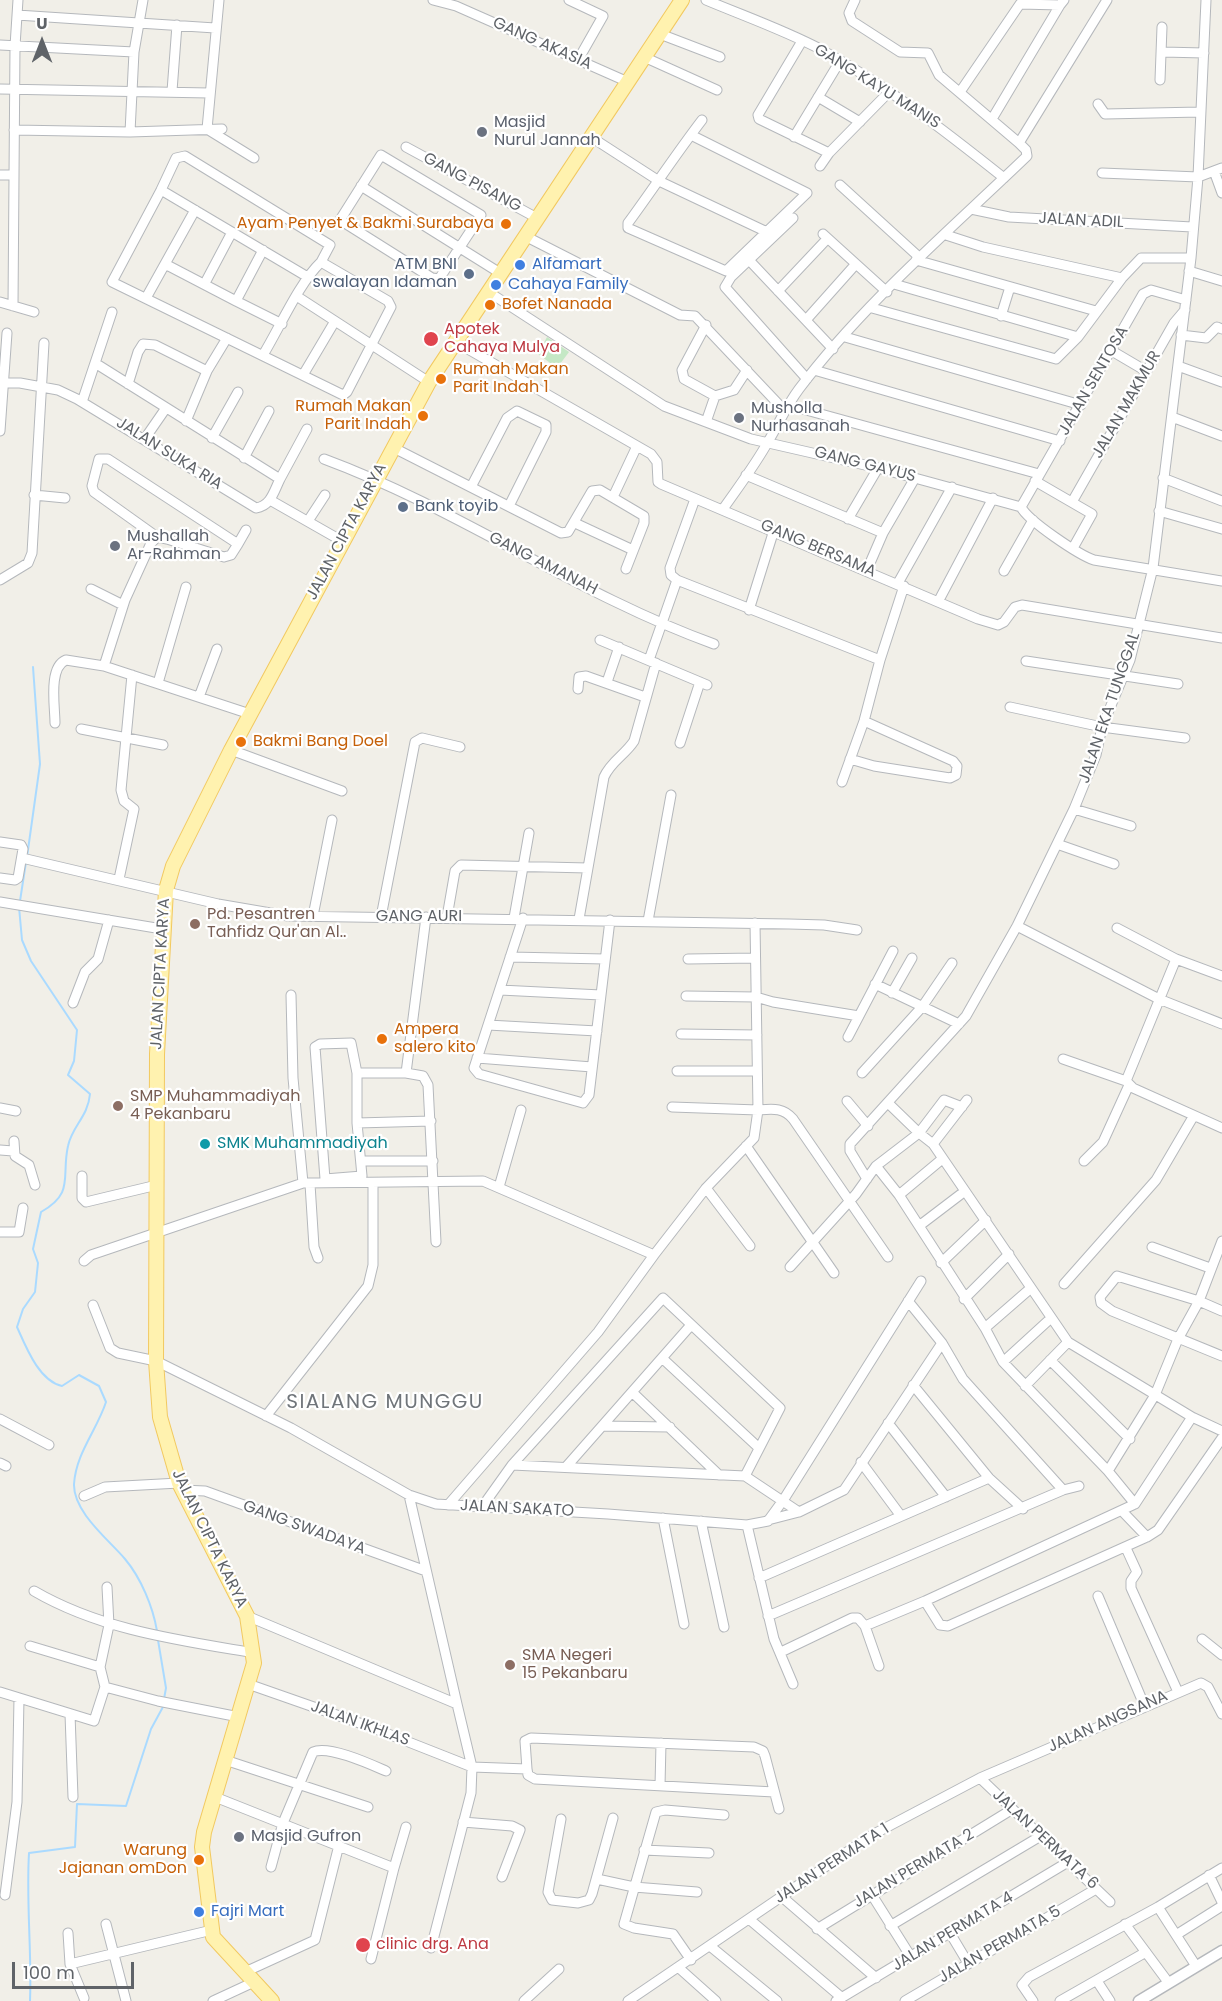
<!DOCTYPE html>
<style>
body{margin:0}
#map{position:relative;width:1222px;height:2001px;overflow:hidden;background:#f1efe8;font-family:Poppins,sans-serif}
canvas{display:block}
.north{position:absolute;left:12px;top:12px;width:60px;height:60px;-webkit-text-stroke:4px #fff;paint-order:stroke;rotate:0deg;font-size:16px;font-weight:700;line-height:24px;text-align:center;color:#5f6368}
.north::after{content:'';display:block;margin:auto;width:21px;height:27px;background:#5f6368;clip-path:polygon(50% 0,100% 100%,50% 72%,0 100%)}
.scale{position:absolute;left:12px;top:1962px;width:122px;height:27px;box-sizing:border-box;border:3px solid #5f6368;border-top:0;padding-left:8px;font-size:18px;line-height:21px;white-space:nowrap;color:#5f6368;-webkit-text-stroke:4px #fff;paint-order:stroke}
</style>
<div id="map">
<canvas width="1222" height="2001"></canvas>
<div class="north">U</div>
<div class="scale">100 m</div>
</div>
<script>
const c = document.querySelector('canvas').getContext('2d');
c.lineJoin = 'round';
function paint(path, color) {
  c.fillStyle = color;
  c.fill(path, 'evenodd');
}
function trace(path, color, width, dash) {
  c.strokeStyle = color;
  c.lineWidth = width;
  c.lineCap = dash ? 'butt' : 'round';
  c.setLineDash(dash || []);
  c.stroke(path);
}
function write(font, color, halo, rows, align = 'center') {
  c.font = font + ' Poppins,sans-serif';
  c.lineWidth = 4.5;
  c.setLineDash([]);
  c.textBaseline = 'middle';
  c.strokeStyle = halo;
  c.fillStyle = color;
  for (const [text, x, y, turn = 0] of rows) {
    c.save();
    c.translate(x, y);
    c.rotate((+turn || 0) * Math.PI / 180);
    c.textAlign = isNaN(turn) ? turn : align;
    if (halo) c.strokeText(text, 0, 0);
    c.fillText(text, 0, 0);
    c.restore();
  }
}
const green = new Path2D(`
 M547 337 569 352 557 368 538 354Z`);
const stream = new Path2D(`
 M27 857 40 764 33 667
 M20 901 26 862
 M19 907 22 940 31 961 77 1030 74 1061 68 1075 90 1094C88 1117 72 1126 68 1146 61 1177 75 1193 41 1212L33 1249 38 1263 35 1292 23 1309 17 1327C26 1347 39 1381 62 1386L79 1375 99 1386 106 1402C97 1430 76 1453 74 1484 73 1512 109 1540 125 1559 141 1578 153 1607 157 1631
 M158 1640 166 1688 164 1699
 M30 2001C32 1952 26 1903 29 1853L75 1847 77 1804 126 1806 151 1729 164 1705`);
const minor = new Path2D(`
 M219 0 207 129 254 158
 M433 0 456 6 628 82
 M569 0 603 16 578 60
 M706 0C744 16 784 30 820 49 886 85 945 131 1004 178
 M17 15 215 28
 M660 34 720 57
 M802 41 758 115 759 119 829 153
 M0 45 134 52
 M1163 52 1204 53
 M644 57 717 90
 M1160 80 1162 27
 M0 89 209 93
 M172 91 177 25
 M960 92 1020 4 1060 5 1064 0
 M818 97 860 122
 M1098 104 1105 114 1200 112
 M992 119 1060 5
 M14 130 130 132 222 129
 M130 132 134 52 143 0
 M691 135 807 193 726 271 628 228V223C653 189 676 154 702 120
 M591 137 659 181 767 232
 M794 137 840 61
 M1019 143 1107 0
 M406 147 537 218
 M381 155 481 215 439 279 432 278 340 220Z
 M820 166 829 153 889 92
 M1214 171 1222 193
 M1102 173 1198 177 1222 168
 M0 175H14
 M840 185 919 257
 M361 186 500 273
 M161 190 176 158 185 156 330 245 321 262
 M971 209 1009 217 1192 227
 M793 218 731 277 725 287 807 379
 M823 234 887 292
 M946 235 983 247 1122 278
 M525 236 680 315 695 316 784 410
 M263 250 236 301 282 324
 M748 259 833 349
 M916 260 1096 311
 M165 264 236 301
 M1189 271 1222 281
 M205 283 232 232
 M894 284 1078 337
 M487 291 664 406 751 439 878 468 1021 507C1028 521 1079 555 1094 560L1222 581
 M778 291 827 239
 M298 297 429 382
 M146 298 195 210
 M0 302 34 312
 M13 306 15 46 18 0
 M872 308 1056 359 1078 337 1122 278 1141 258H1191
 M1001 316 1010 287
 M806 320 855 265
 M706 325 682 370 684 379 715 396 734 390 747 370
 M1181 335 1206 338 1217 327 1222 329
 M845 337 1081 405
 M454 341 651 454 657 462 658 482 661 484 978 619 998 625 1004 622 1015 607 1022 605 1222 638
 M1112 351 1146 371
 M263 355C280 327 299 283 321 262L388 301 391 307 347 392 343 395 112 282 161 190 306 276
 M1178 366 1222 382
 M814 370 1060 441
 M303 375 335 321
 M0 383H20L58 390 77 399 256 508C271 506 274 491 280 479L95 363
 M128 384 138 352 143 344 155 345 207 371
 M82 402 112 312
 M788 405 1039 474
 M1172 417 1222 436
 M186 421 207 371 227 338
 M706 422 715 396
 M0 431 7 333
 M148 434 166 408
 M212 438 238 392
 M392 447 561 533 568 532 592 491 600 490 644 516V523L626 569
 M244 458 269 411
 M324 459C459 509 578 595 714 644
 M746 475 883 533
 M1163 478 1222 501
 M280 479 307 429
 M1035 481 1092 514 1073 548
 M471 487 507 418 517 411 546 425V432L509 506
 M34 495 65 498
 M613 497 637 446
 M695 499 670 568 671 575 677 580 880 660 864 721 842 782
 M270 500 342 541
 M1072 502 1174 323 1185 310
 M1021 507 1143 294 1151 290 1186 300
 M723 509C739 486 756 464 769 440 779 423 787 405 799 389 863 304 950 230 1027 156L1026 150 1019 143 939 75 928 53 900 52 852 21 849 13 855 0
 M1159 511 1222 529
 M848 519 878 468
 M308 521 325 495
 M575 523 633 550
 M238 544 246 530
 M867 570 883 533 915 478
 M1004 571 1033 520
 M0 580 28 563 32 553 44 343
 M898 583 952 487
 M91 589 123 605
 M938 602 993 498
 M749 610 774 530
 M600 640 707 685
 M649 660 677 580
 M880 660 904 586
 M1026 661 1178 684
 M104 666 125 600 151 543 157 537 167 539 224 557 231 555 238 544 108 459H99L92 486 94 492 157 537
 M607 682 619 647
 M158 683 186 587
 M578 689 579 677 586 676 645 697
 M199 697 217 649
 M1010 707 1102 727 1185 738
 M55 723C55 707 48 667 66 660L104 666 250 714
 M81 729 163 745
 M680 743 700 682
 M231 750 342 791
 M850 759 874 766 950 778 956 775 957 766 953 761 864 721
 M1074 809 1131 826
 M0 842 21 845 23 849 18 878 15 880 0 878
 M1057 844 1114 864
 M22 858 218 904 288 916 789 924 824 925 857 930
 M119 879 134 809 124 801 121 790 132 675
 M0 902 162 929
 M313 916 332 820
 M381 917 415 742 422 738 460 747
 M426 917 406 1073 423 1076 428 1085 436 1242
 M447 917 455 871 461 865 588 868
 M514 918 529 833
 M523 918 474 1068 479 1074 583 1103 589 1095 610 920
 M579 919 604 777C611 761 625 755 634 741L656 663
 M648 921 671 795
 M1017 926 1159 999 1222 1024
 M1117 928 1176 959 1222 976
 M510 957 605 959
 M688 959 755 958
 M1176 959 1126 1081 1133 1088 1222 1128
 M875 984 959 1024
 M500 990 601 995
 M892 993 912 958
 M291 995 293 1078 303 1183
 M686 996 756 997 773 1002 859 1016
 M73 1003 85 972 98 959 109 920
 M488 1025 597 1031
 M681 1034 757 1035
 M848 1037 893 951
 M351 1043 357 1073V1123L362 1176 325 1179 315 1047 320 1044Z
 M477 1058 592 1067
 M1063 1059 1126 1081
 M677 1071H757
 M357 1073H406
 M862 1073 922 1007 952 963
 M847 1101 868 1126
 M888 1103 919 1133 944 1100 962 1107
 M672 1107 758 1110 755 923
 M0 1108 16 1111
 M357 1123 431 1121
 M14 1141 15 1156 29 1165 35 1185
 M933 1144 967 1100
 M746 1146 834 1273
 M0 1150 13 1151
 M361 1161H433
 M1084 1161 1103 1142 1129 1085
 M876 1166 899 1195 985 1328 1003 1362 1050 1319
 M82 1176V1198L86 1202 157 1185
 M867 1179 850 1151V1144L966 1016 1017 926 1074 809 1096 755 1102 727 1130 660 1153 568 1191 258 1198 177 1206 0
 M310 1184 314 1247 318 1258
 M499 1187 521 1110
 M706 1188 750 1246
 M899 1195 941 1160
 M919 1226 965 1191
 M0 1232H19L23 1208
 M1152 1247 1210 1268
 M84 1261 91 1255 303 1183 483 1181 654 1255 706 1188 754 1138 758 1110C772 1109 783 1107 793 1119L888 1257
 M941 1263 986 1220
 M790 1267 856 1194 876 1166 919 1133 933 1144 1068 1342 1192 1417 1222 1431
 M1064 1284 1156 1180 1193 1117
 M964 1299 1009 1254
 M908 1301 942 1343 963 1379 1063 1490
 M93 1305 110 1348 118 1353 156 1361 291 1428 409 1495 436 1504 608 1514 747 1525 774 1639 793 1684
 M1222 1311 1199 1301 1117 1276 1100 1297 1101 1303 1112 1311 1222 1356
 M985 1328 1031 1288
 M662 1358 759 1448
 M1050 1360 1130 1439
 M1003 1362 1108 1471 1135 1504
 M913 1385 989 1478 1023 1509
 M1025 1386 1068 1342
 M632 1392 719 1475
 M266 1416 368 1286 373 1265V1183
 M0 1419 49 1445
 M888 1423 946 1497
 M602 1426 670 1427
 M861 1462 901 1516
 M0 1463 6 1466
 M512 1465 745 1476 799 1512
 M566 1467 691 1325
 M1108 1471 1155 1395 1178 1339 1199 1301 1222 1241
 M182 1490 205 1491 426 1571
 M409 1495 457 1704
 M84 1496 105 1487 179 1483
 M448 1505 598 1332 654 1255
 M482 1507 512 1465 663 1298 780 1408 745 1476
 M1122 1511 1147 1537
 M663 1518 684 1624
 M768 1520 799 1512 844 1490 942 1343
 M701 1521 724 1627
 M747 1525 768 1521 784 1499 921 1281
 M1126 1548 1137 1572 1131 1581V1588L1178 1692
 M759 1578 989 1478
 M34 1591C101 1630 178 1640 254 1653
 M1098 1596 1145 1707
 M925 1601 940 1625 948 1626 1147 1537 1158 1530 1222 1438
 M247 1616 457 1704 472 1767 471 1793 431 1948
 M768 1616 1063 1490 1079 1486
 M865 1626 879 1666
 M1202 1639 1222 1655
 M781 1652 852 1618H858L865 1626 925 1601 1135 1504 1192 1417
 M100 1667 109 1625 107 1587
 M248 1684 368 1726 472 1767 527 1769 528 1775 535 1779 774 1792
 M105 1687 158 1701 239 1717
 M0 1692 94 1721 105 1687 100 1667 30 1646
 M70 1714 73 1797
 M225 1760 368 1807
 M527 1769 525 1741 531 1738 754 1747 763 1751 765 1756 779 1809
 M980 1778 1110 1902
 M660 1786 661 1743
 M215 1797 394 1868 371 1959
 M561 1819 548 1892 552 1900 578 1903 589 1900 592 1894 613 1818
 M463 1822 512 1826 520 1830 502 1877
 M644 1850 709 1853
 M271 1867 283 1823 313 1752C329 1745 370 1764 386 1771
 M394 1868 406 1827
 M1209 1875 1222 1902
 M597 1879 634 1887 697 1892
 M5 1895 17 1802 19 1698
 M872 1895 911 1957
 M781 1896 876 1978
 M1158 1907 1196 1966
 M749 1919 841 1997
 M106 1924 126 2001
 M1125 1924 1168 1982
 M890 1926 1039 1837
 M817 1929 1011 1810
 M68 1933 70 1964 84 1998
 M950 1933 968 1963
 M1176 1935 1222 1906
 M710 1946 777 2001
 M691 1960 673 1934 634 1928 624 1924 656 1812 665 1810 724 1815
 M70 1964 212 1930
 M679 1968 716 2001
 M245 1972 315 1940 339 1845
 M1097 1981 1110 2001
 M213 2001 254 1982
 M524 2001 559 1969
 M628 2001 872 1835 980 1778 1201 1683 1208 1687 1222 1714
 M836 2001 1068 1862
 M905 2001 1096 1889
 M1033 2001 1022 1985 1029 1977 1158 1907 1222 1868
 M1060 2001 1146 1952`);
const tertiary = new Path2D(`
 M1139 2001 1222 1951`);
const primary = new Path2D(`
 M272 2001 213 1937 202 1847 204 1832 254 1663 247 1616 179 1483 160 1417 156 1361 157 1054 166 890 173 866 231 750 429 382 682 0`);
const markers = [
 [482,132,6,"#6b7280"],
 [506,224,6,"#e8710a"],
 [520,265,6,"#3f7fe0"],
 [469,274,6,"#5c6f8a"],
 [496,285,6,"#3f7fe0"],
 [490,305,6,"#e8710a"],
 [431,339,8,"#e0444e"],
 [441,379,6,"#e8710a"],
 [423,416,6,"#e8710a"],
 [739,418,6,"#6b7280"],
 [403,507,6,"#5c6f8a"],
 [115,546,6,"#6b7280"],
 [241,742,6,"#e8710a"],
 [195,924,6,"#8d6e63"],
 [382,1039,6,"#e8710a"],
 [118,1106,6,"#8d6e63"],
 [205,1144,6,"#0f9aa8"],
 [510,1665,6,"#8d6e63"],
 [239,1837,6,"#6b7280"],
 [199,1860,6,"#e8710a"],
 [199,1912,6,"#3f7fe0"],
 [363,1945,8,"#e0444e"]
];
const streetNames = [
 ["GANG AKASIA",542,44,24],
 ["GANG KAYU MANIS",877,87,32],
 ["GANG PISANG",472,183,28],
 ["JALAN ADIL",1081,221,3],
 ["JALAN SENTOSA",1094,381,-60],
 ["JALAN MAKMUR",1127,405,-60],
 ["JALAN SUKA RIA",169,454,32],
 ["GANG GAYUS",865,465,14],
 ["JALAN CIPTA KARYA",347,532,-62],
 ["GANG BERSAMA",818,549,23],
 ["GANG AMANAH",543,564,27],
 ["JALAN EKA TUNGGAL",1110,708,-71],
 ["GANG AURI",419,917],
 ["JALAN CIPTA KARYA",161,974,-87],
 ["JALAN SAKATO",517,1509,3],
 ["GANG SWADAYA",304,1528,20],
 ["JALAN CIPTA KARYA",209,1539,64],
 ["JALAN ANGSANA",1108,1722,-24],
 ["JALAN IKHLAS",360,1724,20],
 ["JALAN PERMATA 6",1045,1840,43],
 ["JALAN PERMATA 1",832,1864,-33],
 ["JALAN PERMATA 2",914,1869,-31],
 ["JALAN PERMATA 4",953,1932,-31],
 ["JALAN PERMATA 5",1000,1945,-30]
];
const worshipNames = [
 ["Masjid",494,123],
 ["Nurul Jannah",494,141],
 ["Musholla",751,409],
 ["Nurhasanah",751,427],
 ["Mushallah",127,537],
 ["Ar-Rahman",127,555],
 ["Masjid Gufron",251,1837]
];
const foodNames = [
 ["Ayam Penyet & Bakmi Surabaya",494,224,"right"],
 ["Bofet Nanada",502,305],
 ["Rumah Makan",453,370],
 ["Parit Indah 1",453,388],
 ["Rumah Makan",411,407,"right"],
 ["Parit Indah",411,425,"right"],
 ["Bakmi Bang Doel",253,742],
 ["Ampera",394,1030],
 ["salero kito",394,1048],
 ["Warung",187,1851,"right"],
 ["Jajanan omDon",187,1869,"right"]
];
const serviceNames = [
 ["ATM BNI",457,265],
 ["swalayan Idaman",457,283],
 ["Bank toyib",415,507,"left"]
];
const shopNames = [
 ["Alfamart",532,265],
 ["Cahaya Family",508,285],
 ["Fajri Mart",211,1912]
];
const healthNames = [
 ["Apotek",444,330],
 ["Cahaya Mulya",444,348],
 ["clinic drg. Ana",376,1945]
];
const educationNames = [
 ["Pd. Pesantren",207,915],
 ["Tahfidz Qur'an Al..",207,933],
 ["SMP Muhammadiyah",130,1097],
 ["4 Pekanbaru",130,1115],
 ["SMA Negeri",522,1656],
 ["15 Pekanbaru",522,1674]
];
const cultureNames = [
 ["SMK Muhammadiyah",217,1144]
];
const quarterNames = [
 ["SIALANG MUNGGU",385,1403]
];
paint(green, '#c5e8c5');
trace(stream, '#aadaff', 2);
trace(minor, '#b5b8bc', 11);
trace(tertiary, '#b5b8bc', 13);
trace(primary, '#f2c960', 16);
trace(minor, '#fff', 9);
trace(tertiary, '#fff', 10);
trace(primary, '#fff2af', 14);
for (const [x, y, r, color] of markers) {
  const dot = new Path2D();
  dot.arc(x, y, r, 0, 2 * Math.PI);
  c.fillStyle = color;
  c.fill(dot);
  trace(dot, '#fff', 2);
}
write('16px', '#5f6368', '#fff', streetNames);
write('16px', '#5b616d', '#fff', worshipNames, 'left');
write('16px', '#c56008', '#fff', foodNames, 'left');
write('16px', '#4e5e75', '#fff', serviceNames, 'right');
write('16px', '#366cbe', '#fff', shopNames, 'left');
write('16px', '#be3a42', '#fff', healthNames, 'left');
write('16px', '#785e54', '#fff', educationNames, 'left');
write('16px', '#0d838f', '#fff', cultureNames, 'left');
c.letterSpacing = '1.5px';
write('20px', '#70757a', '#fff', quarterNames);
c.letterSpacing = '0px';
</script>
